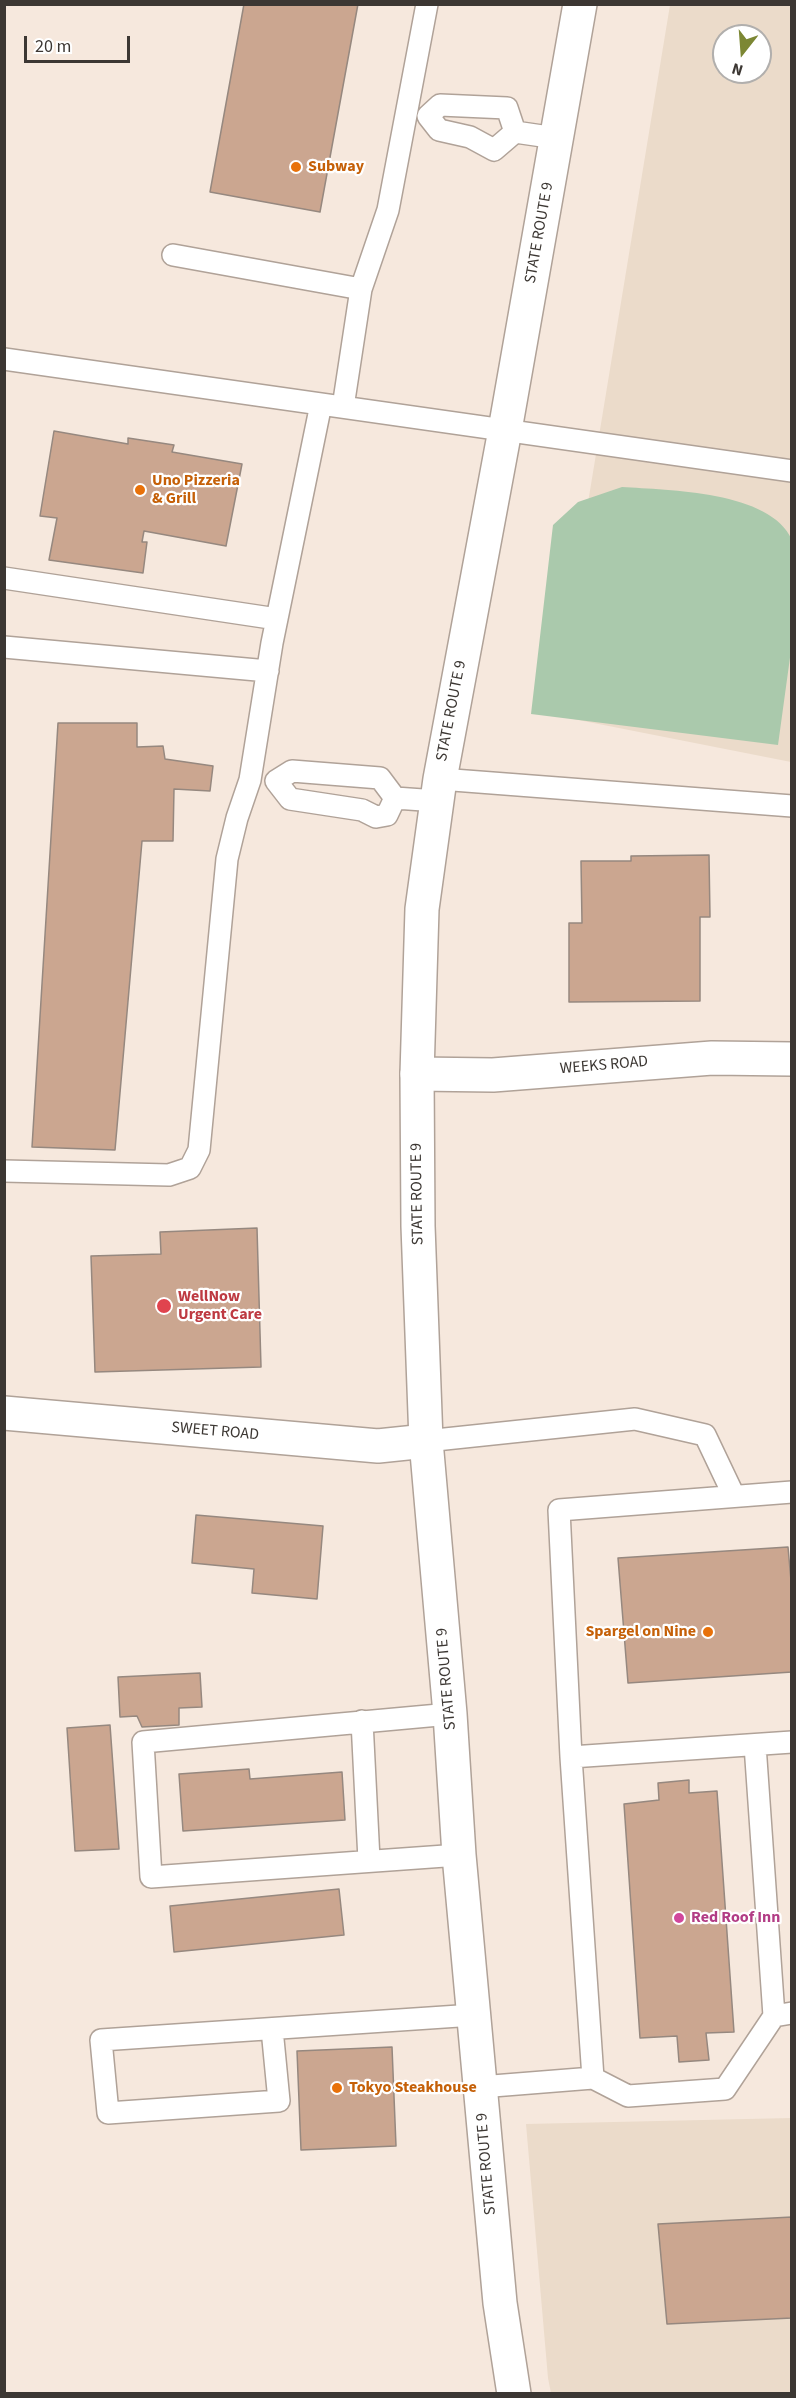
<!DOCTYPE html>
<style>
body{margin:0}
#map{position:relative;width:796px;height:2398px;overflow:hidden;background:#f6e8dd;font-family:"Source Sans 3",sans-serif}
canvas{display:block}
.frame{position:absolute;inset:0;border:6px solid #3c3733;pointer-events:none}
.north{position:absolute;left:712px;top:24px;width:60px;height:60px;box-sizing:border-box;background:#fff;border:2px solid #b1afad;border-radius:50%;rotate:197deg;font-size:16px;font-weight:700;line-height:24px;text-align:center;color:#3c3733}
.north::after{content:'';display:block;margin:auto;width:21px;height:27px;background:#7c8734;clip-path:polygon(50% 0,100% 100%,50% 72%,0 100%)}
.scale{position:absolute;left:24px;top:36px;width:106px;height:27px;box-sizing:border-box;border:3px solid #3c3733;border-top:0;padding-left:8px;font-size:18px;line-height:21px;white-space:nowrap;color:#3c3733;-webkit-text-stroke:4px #fff;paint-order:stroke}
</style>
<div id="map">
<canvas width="796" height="2398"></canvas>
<div class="frame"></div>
<div class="north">N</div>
<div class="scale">20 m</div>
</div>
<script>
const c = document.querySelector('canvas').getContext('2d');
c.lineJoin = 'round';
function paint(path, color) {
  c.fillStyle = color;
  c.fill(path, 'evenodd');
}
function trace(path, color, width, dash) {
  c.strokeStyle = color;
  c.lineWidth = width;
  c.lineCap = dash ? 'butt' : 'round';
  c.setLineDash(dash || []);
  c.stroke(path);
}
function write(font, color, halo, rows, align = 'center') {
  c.font = font + ' "Source Sans 3",sans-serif';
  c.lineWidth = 4.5;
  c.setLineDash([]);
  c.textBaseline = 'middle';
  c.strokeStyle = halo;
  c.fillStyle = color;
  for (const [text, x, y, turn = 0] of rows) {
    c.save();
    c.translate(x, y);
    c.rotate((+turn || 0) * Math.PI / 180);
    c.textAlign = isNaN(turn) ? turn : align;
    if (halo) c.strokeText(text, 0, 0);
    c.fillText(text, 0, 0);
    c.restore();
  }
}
const commercial = new Path2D(`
 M670 5H791V762L553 715ZM724 36H760V72H724Z
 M791 2118V2393H551L548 2378 526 2124Z`);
const green = new Path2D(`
 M622 487C668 490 771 491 792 540V643L778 745 531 714 553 525 578 502Z`);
const building = new Path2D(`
 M244 4H358L320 212 210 192Z
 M54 431 128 444V438L174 445 172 452 242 464 226 546 144 531 142 542H147L143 573 49 560 57 518 40 516Z
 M58 723H137V747L163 746 165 759 213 766 210 791 174 789 173 841H142L115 1150 32 1147Z
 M709 855 710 917H700V1001L569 1002V923H582L581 861H631V856Z
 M257 1228 261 1367 95 1372 91 1256 161 1254 160 1232Z
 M196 1515 323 1526 317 1599 252 1593 254 1569 192 1563Z
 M788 1547 792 1592V1672L628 1683 618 1558Z
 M200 1673 202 1707 179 1708V1725L142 1727 137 1716 120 1717 118 1677Z
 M110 1725 119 1849 75 1851 67 1728Z
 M249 1769 250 1779 342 1772 345 1820 183 1831 179 1774Z
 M689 1780V1793L717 1791 734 2032 706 2033 709 2060 679 2062 677 2036 640 2038 624 1804 659 1800 658 1783Z
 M339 1889 344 1935 174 1952 170 1906Z
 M392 2047 396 2146 301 2150 297 2051Z
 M792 2217V2318L667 2324 658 2224Z`);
const service = new Path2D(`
 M440 105 507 108 515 132 494 150 470 137 439 130 428 116Z
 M515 132 556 138
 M173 255 361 289 343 407
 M361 289 388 210 427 4
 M4 359 792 471
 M4 578 277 619
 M4 647 268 671
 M440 779 792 806
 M395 798 387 815 376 817 362 810 290 799 276 781 292 771 380 778 395 798 437 801
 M4 1171 169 1175 190 1168 199 1150 227 859 237 818 250 780 272 643 321 404
 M426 1441 635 1419 705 1435 734 1496
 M450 1714 143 1742 151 1877 459 1855
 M362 1721 369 1860
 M755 1745 774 2016
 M571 1757 792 1742
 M272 2029 279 2101 108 2113 101 2040 474 2015
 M593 2078 571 1757 559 1510 792 1492
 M480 2087 593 2078 628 2096 725 2089 774 2016 792 2013`);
const minor = new Path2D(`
 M417 1074 493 1075 712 1058 792 1059
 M4 1413 378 1446 426 1441`);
const primary = new Path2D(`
 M514 2394 500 2303 459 1855 450 1714 426 1441 418 1226 417 1074 422 909 440 779 505 430 580 4`);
const markers = [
 [296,167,6,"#e8710a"],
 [140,490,6,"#e8710a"],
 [164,1306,8,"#e0444e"],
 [708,1632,6,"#e8710a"],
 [679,1918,6,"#d1479c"],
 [337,2088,6,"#e8710a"]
];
const foodNames = [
 ["Subway",308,167],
 ["Uno Pizzeria",152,481],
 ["& Grill",152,499],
 ["Spargel on Nine",696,1632,"right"],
 ["Tokyo Steakhouse",349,2088]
];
const streetNames = [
 ["STATE ROUTE 9",540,233,-80],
 ["STATE ROUTE 9",452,711,-79],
 ["WEEKS ROAD",604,1066,-5],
 ["STATE ROUTE 9",418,1194,-91],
 ["SWEET ROAD",215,1432,5],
 ["STATE ROUTE 9",447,1679,-95],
 ["STATE ROUTE 9",487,2164,-95]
];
const healthNames = [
 ["WellNow",178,1297],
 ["Urgent Care",178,1315]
];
const hotelNames = [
 ["Red Roof Inn",691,1918]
];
paint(commercial, '#ebdbca');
paint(green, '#aac9ac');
paint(building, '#cba690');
trace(building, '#96887f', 1.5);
trace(service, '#b0a298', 24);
trace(minor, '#b0a298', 36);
trace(primary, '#b0a298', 36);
trace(service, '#fff', 21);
trace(minor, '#fff', 33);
trace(primary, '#fff', 33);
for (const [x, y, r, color] of markers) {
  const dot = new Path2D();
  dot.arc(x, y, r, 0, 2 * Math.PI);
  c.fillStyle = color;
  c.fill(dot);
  trace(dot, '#fff', 2);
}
write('bold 16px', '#c56008', '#fff', foodNames, 'left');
write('16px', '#3c3733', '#fff', streetNames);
write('bold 16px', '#be3a42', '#fff', healthNames, 'left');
write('bold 16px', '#b23c85', '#fff', hotelNames, 'left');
</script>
